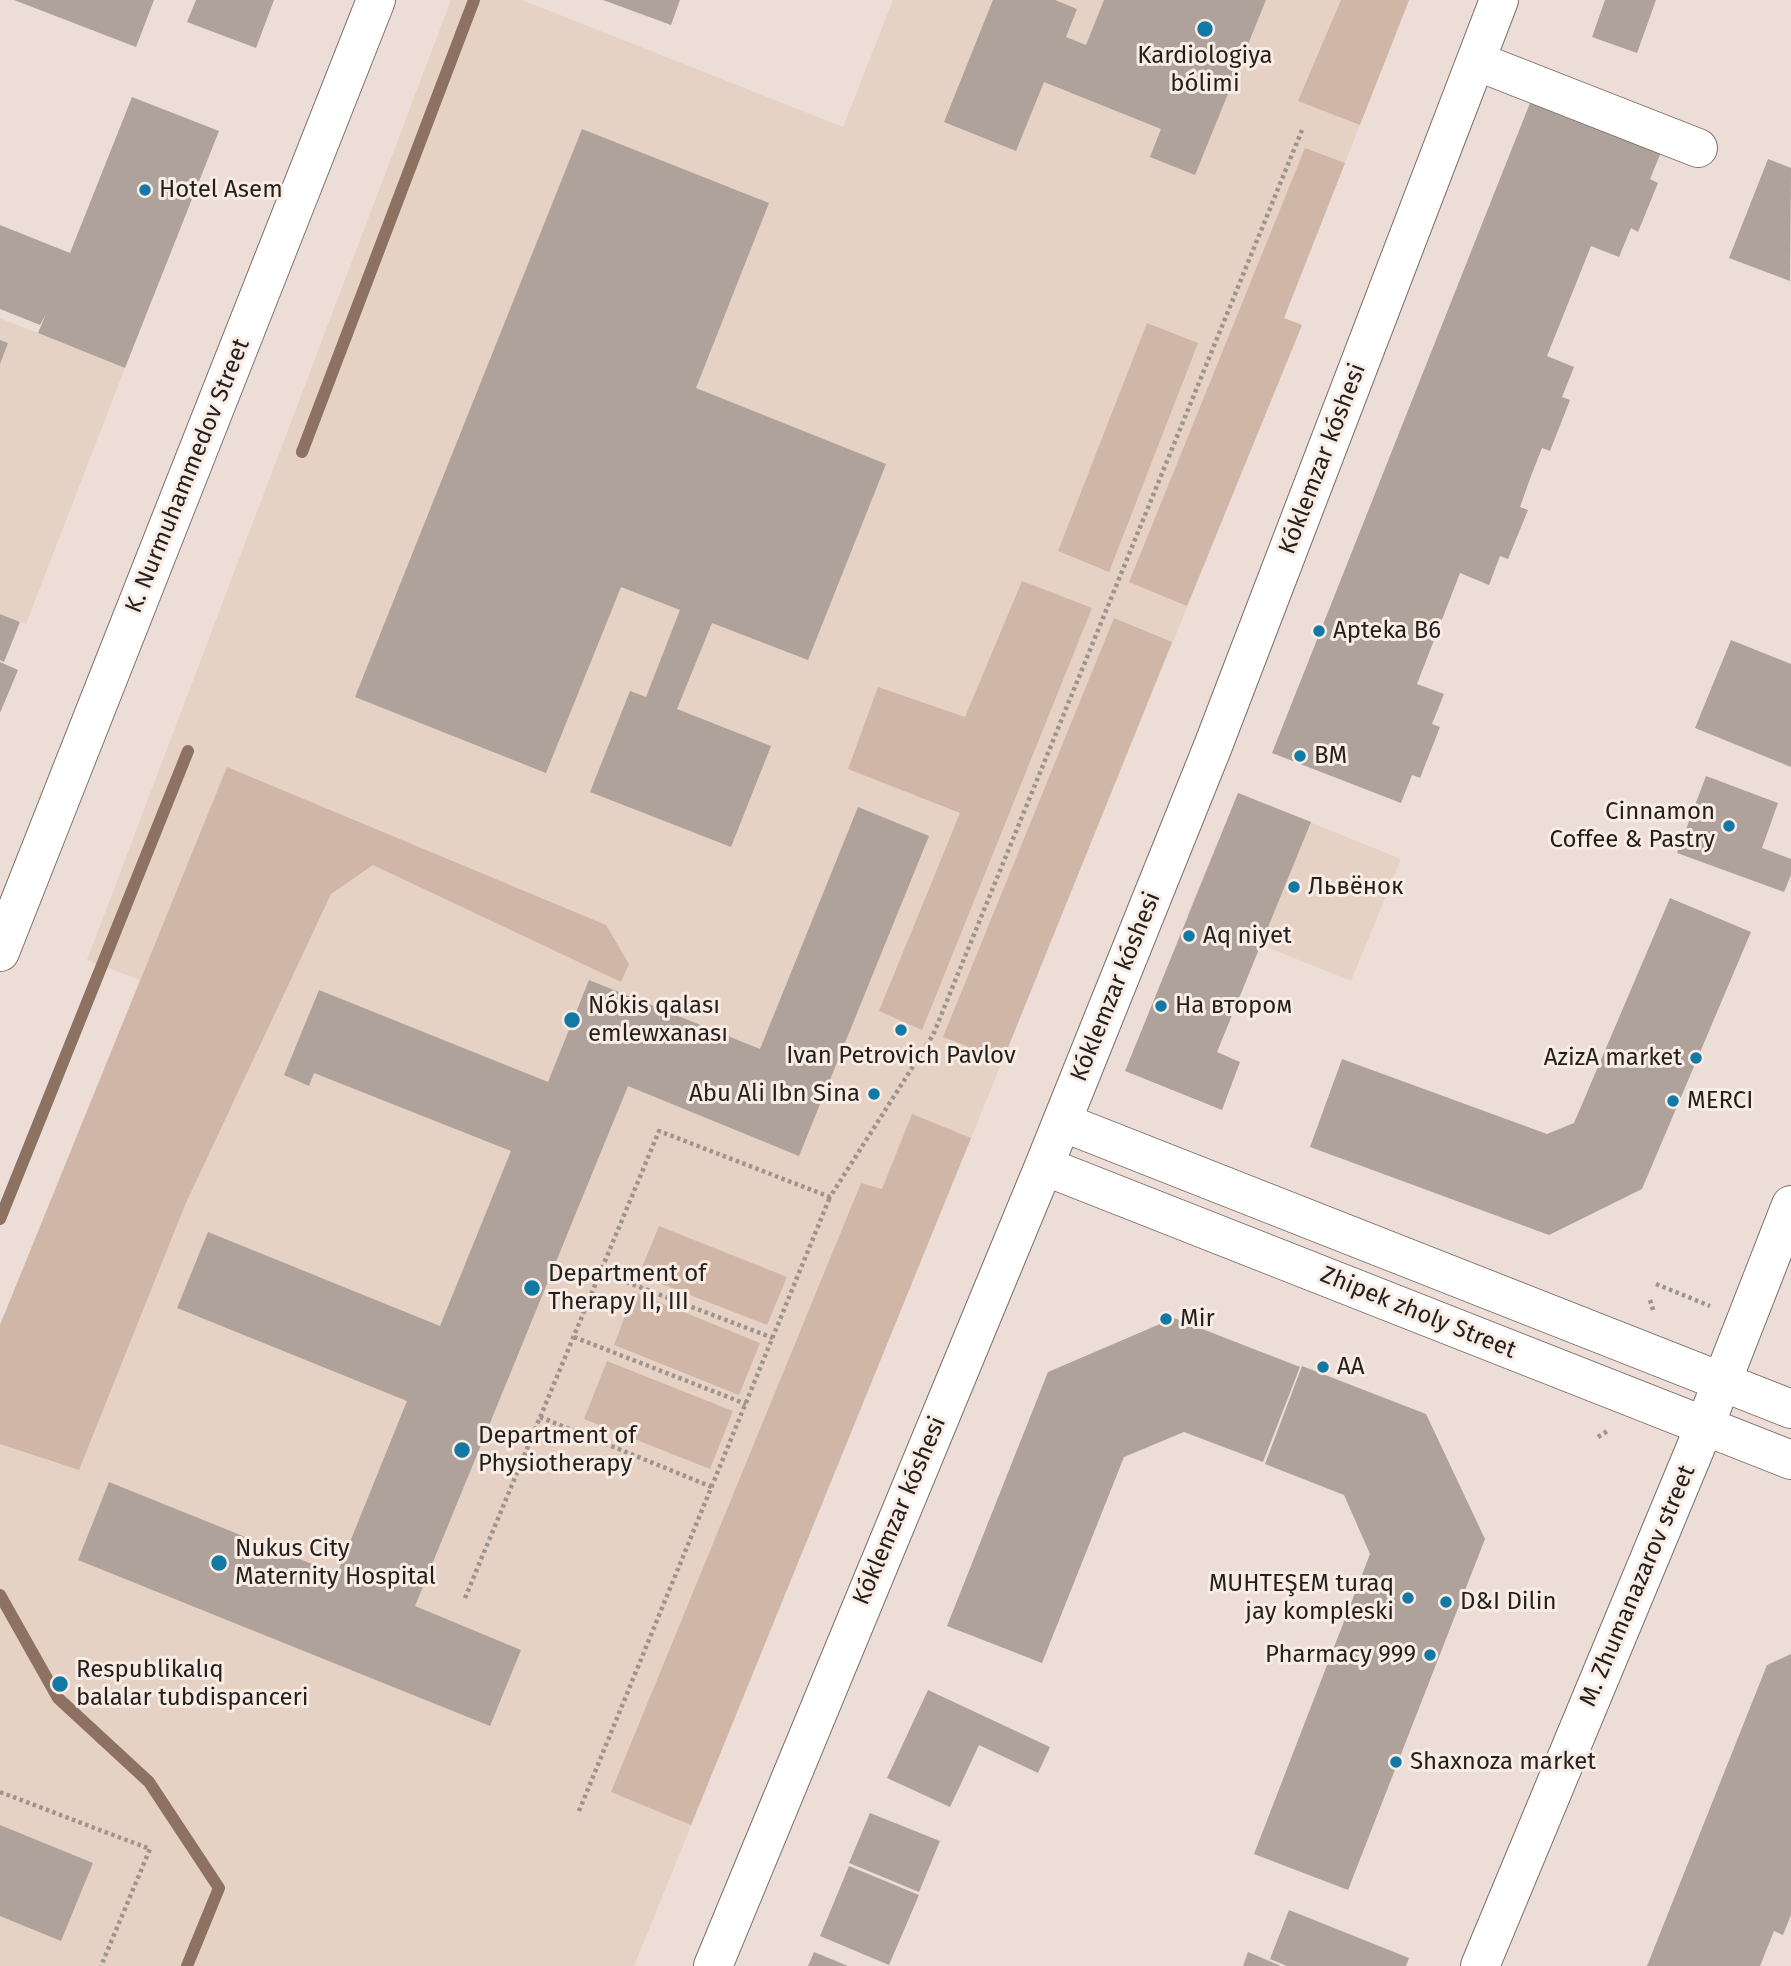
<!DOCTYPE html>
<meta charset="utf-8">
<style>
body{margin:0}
canvas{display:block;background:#ecded7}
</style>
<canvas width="1791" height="1966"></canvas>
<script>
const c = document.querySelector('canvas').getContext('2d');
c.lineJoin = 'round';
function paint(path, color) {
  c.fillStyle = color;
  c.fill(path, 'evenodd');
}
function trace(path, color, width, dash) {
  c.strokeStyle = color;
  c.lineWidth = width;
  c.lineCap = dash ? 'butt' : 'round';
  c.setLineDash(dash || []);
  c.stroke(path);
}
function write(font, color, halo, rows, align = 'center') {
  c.font = font + ' "Fira Sans",sans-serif';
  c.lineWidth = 6;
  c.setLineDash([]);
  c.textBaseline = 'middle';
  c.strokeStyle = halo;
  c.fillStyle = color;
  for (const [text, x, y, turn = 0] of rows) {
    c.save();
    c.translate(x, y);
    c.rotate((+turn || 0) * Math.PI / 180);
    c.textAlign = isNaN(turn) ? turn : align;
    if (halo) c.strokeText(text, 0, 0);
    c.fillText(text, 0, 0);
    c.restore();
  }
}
const built = new Path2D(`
 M451 0H522L843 127 893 0H1409L1284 318 1302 325 634 1966H0V1325L140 980 87 960Z
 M0 318 125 368 26 624 0 614Z
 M1238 793 1401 859 1351 981 1187 915Z`);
const green = new Path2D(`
 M1341 0H1409L1360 125 1298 101Z
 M1305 148 1345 163 1284 318 1302 325 1187 606 1129 582Z
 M1147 323 1198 343 1109 572 1058 551Z
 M1022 581 1092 608 922 1030 879 1011 960 813 848 769 878 687 965 717Z
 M1114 618 1172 642 1003 1060 943 1037Z
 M227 767 606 925 629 964 621 982 373 865 331 894 185 1205 79 1470 0 1444V1325Z
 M912 1114 971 1138 691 1825 611 1792 861 1183 882 1189Z
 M659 1226 787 1277 767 1325 639 1275Z
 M634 1292 760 1343 739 1395 614 1345Z
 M607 1361 733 1411 710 1469 584 1419Z`);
const stream = new Path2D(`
 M302 452 474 0
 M0 1219 188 751
 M0 1595 58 1698 149 1782 219 1888 187 1966`);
const building = new Path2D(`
 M14 0H154L136 47Z
 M196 0H274L256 48 187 22Z
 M603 0H680L671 25Z
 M993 0H1055L1077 9 1066 37 1086 45 1104 0H1266L1195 175 1150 157 1161 129 1044 82 1016 151 944 122Z
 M1605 0H1656L1637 53 1592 37Z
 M132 97 219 131 125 368 38 333 46 314 40 325 0 309V225L70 253Z
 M1532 98 1662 150 1650 179 1658 183 1638 232 1631 228 1619 257 1591 246 1547 356 1574 367 1562 397 1570 400 1550 451 1542 448 1531 476 1520 507 1528 510 1508 559 1500 556 1489 585 1460 573 1417 684 1444 694 1432 724 1440 727 1420 778 1412 775 1401 803 1272 753Z
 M582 129 769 203 696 388 886 464 808 660 712 623 677 709 771 746 731 847 590 792 630 691 646 697 680 610 621 587 546 773 355 697Z
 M1768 159 1791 168 1790 281 1729 258Z
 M0 340 8 343 0 364Z
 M0 614 20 622 4 662 0 660Z
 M1731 640 1791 664V767L1695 728Z
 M0 662 18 670 0 713Z
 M1706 776 1778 803 1762 848 1791 859V875L1784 892 1677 853Z
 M1238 793 1311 822 1217 1052 1240 1062 1222 1110 1125 1071Z
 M858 807 929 836 799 1156 628 1086 415 1606 521 1650 490 1726 78 1560 109 1482 337 1574 407 1401 177 1308 208 1232 440 1326 511 1151 314 1073 309 1086 284 1075 319 990 548 1082 589 980 760 1049Z
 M1670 898 1751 932 1642 1189 1549 1235 1310 1147 1342 1059 1547 1134 1574 1123Z
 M1174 1318 1300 1367 1263 1462 1184 1432 1124 1457 1042 1663 947 1626 1048 1372Z
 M1302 1366 1426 1414 1485 1539 1348 1890 1254 1854 1370 1554 1344 1495 1265 1464Z
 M1791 1654V1915L1783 1935 1774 1931 1760 1966H1647L1767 1665Z
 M928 1690 1050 1747 1038 1773 979 1745 950 1807 887 1778Z
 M870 1813 940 1841 919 1892 849 1863Z
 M0 1825 93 1863 61 1941 0 1916Z
 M849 1866 919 1895 889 1965 820 1936Z
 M1289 1910 1409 1958 1406 1966H1287L1270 1959Z
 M814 1952 848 1966H808Z
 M1248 1952 1281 1966H1243Z`);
const path = new Path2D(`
 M600 1272 773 1338
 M1656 1284 1710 1306
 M1650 1300 1654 1313
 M574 1337 746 1404
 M540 1417 712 1487
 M1598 1437 1609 1430
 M465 1598 659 1131 830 1197 933 1035 1302 130
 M0 1792 150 1849 101 1966
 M579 1811 830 1197`);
const minor = new Path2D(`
 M1476 61 1698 148
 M0 952 376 0
 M1062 1122 1791 1409
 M1044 1166 1791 1460
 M713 1966 1044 1166 1213 746 1499 0`);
const major = new Path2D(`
 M1480 1966 1705 1425 1791 1205`);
const markers = [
 [1205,29,9,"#1279a4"],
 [145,190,7,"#1279a4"],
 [1319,631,7,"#1279a4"],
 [1300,756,7,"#1279a4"],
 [1729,826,7,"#1279a4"],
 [1294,887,7,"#1279a4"],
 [1189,936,7,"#1279a4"],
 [1161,1006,7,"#1279a4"],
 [572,1020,9,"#1279a4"],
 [901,1030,7,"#1279a4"],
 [1696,1058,7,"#1279a4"],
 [874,1094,7,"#1279a4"],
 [1673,1101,7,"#1279a4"],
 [532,1288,9,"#1279a4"],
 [1166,1319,7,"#1279a4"],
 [1323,1367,7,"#1279a4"],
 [462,1450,9,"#1279a4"],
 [219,1563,9,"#1279a4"],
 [1408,1598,7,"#1279a4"],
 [1446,1602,7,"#1279a4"],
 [1430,1655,7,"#1279a4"],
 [60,1684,9,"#1279a4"],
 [1396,1762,7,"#1279a4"]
];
const poiNames = [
 ["Kardiologiya",1205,56,"center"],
 ["bólimi",1205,84,"center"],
 ["Hotel Asem",159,190],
 ["Apteka B6",1333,631],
 ["BM",1314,756],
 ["Cinnamon",1715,812,"right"],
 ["Coffee & Pastry",1715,840,"right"],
 ["Львёнок",1308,887],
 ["Aq niyet",1203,936],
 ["Nókis qalası",588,1006],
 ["emlewxanası",588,1034],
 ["На втором",1175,1006],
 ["Ivan Petrovich Pavlov",901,1056,"center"],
 ["AzizA market",1682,1058,"right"],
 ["Abu Ali Ibn Sina",860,1094,"right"],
 ["MERCI",1687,1101],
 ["Department of",548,1274],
 ["Therapy II, III",548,1302],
 ["Mir",1180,1319],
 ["AA",1337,1367],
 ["Department of",478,1436],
 ["Physiotherapy",478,1464],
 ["Nukus City",235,1549],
 ["Maternity Hospital",235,1577],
 ["MUHTEŞEM turaq",1394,1584,"right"],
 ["jay kompleski",1394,1612,"right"],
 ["D&I Dilin",1460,1602],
 ["Pharmacy 999",1416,1655,"right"],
 ["Respublikalıq",76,1670],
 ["balalar tubdispanceri",76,1698],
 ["Shaxnoza market",1410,1762]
];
const streetNames = [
 ["Kóklemzar kóshesi",1323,459,-69],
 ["K. Nurmuhammedov Street",188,476,-68],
 ["Kóklemzar kóshesi",1116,987,-68],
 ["Zhipek zholy Street",1418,1313,22],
 ["Kóklemzar kóshesi",900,1511,-67],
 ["M. Zhumanazarov street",1638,1586,-67]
];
paint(built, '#e6d1c5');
paint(green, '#d0b6a7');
trace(stream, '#8d7261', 12);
paint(building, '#aea29b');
trace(minor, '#7c7069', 40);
trace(major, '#7c7069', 40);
trace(path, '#9e948e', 4.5, [3.5, 3.5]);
trace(minor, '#fff', 38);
trace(major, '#fff', 38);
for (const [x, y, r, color] of markers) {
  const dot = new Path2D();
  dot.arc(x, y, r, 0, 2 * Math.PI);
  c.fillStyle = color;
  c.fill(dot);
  trace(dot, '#f9ece4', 2.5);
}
write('24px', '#231f1c', '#f9ece4', poiNames, 'left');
write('24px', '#231f1c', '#f9ece4', streetNames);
</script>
